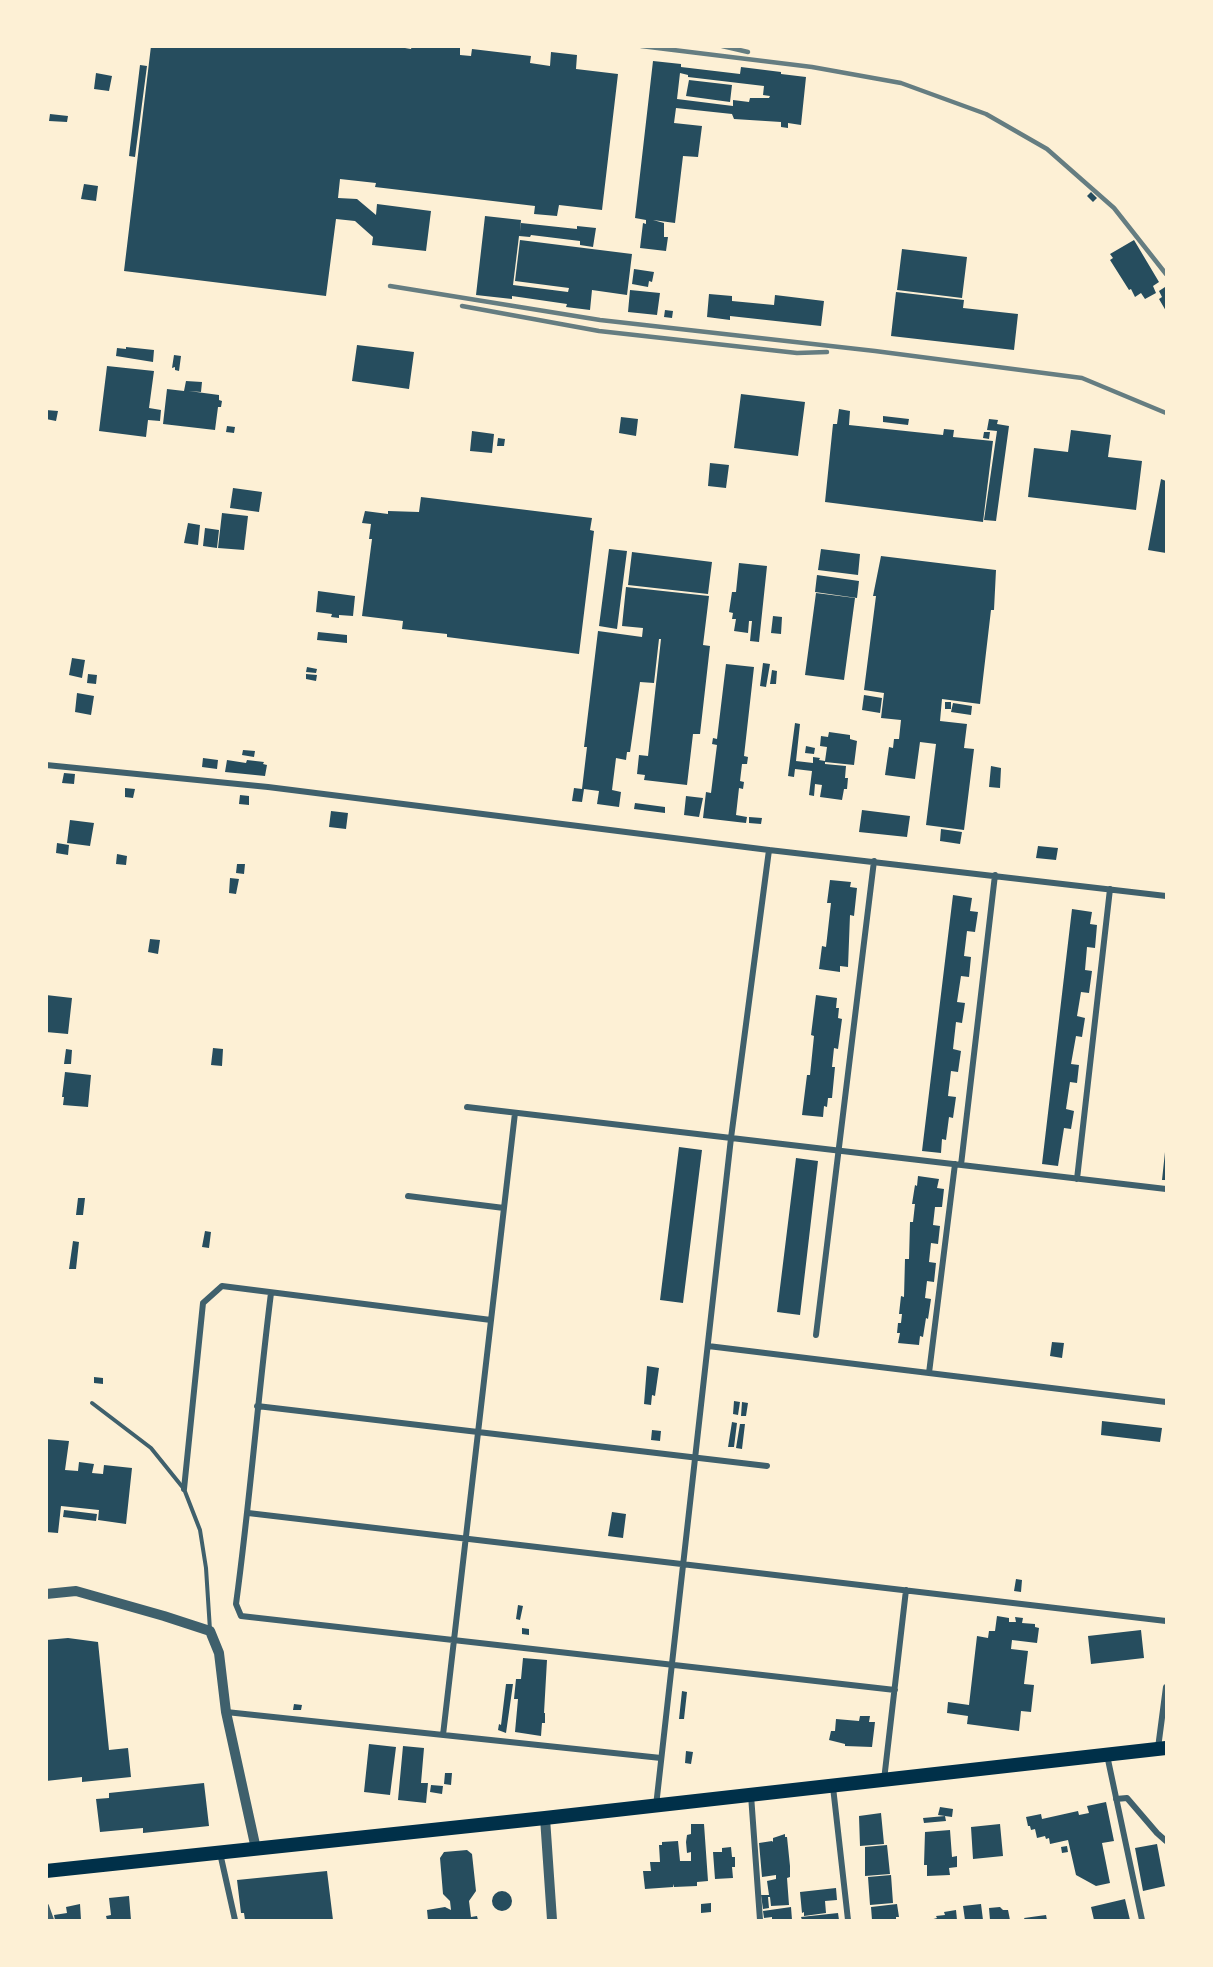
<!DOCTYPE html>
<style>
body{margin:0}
#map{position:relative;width:1213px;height:1967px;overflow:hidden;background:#fdf0d5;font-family:Lato,sans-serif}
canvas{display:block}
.frame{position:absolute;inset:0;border:48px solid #fdf0d5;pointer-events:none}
</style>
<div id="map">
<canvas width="1213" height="1967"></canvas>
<div class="frame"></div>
</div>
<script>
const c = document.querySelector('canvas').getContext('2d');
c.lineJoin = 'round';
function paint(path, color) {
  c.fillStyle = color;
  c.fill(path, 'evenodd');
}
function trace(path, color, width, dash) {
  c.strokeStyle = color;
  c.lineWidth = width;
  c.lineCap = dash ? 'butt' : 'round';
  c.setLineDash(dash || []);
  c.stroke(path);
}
const building = new Path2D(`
 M151 46H393L411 49 412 46H452L460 48V55L471 56 472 49 531 56 530 63 550 66 551 52 577 55 576 69 618 74 602 210 559 205 557 216 534 214 535 206 375 187 376 183 340 179 338 198 357 199 376 215 377 204 431 211 426 251 372 245 373 237 355 221 336 219 326 296 124 271Z
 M653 61 681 64V67L740 74 741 67 781 72V74L806 77 801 125 788 123V128L781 127V122L734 119 732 114 676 108 674 123 702 126 698 157 683 156 675 223 653 220 664 223V237H668L666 251 640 248 643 223 646 224V220L635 218ZM680 73 688 75V77L764 86 763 95 770 96 769 98H750L749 102 733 100V106L677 99Z
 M140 65 147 66 135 157 129 156Z
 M96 73 112 76 109 91 94 89Z
 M689 80 732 85 730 102 686 96Z
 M50 114 68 116 67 122 49 121Z
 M84 184 98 186 96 201 81 199Z
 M1091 192 1097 198 1093 202 1087 196Z
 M485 216 521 220 520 232 521 223 577 229V226L596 228 593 247 580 245V241L531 235 530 237 519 236 513 285 568 292 569 288 515 281 520 240 632 254 627 295 592 290 590 310 566 307 567 304 512 296V299L476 295Z
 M1134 240 1159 282 1153 286 1156 293 1145 299 1141 293 1135 297 1131 289 1129 290 1110 260 1113 258 1110 254Z
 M902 249 967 257 962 298 897 290Z
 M634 269 654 272 652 282 649 281 648 287 632 284Z
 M1165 287 1166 290V311L1159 299 1162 297 1159 291Z
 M630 290 660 293 657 315 628 312Z
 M896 292 964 300 963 308 1018 314 1014 350 891 336Z
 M709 294 732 296V301L774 305 775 295 824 301 821 326 730 316V320L707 317Z
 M665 310 673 311 672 318 664 317Z
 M357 345 414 352 409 389 352 381Z
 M126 347 154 350 153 362 116 356 117 348 126 349Z
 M174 355 181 356 179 371 175 370V367L172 368Z
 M107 366 154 371 149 408 161 410 160 421 148 420 146 437 99 431Z
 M186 381 202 382 201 392 189 391 219 395V400L222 401 221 407H218L215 430 163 424 167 389 184 391Z
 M741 394 805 402 798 456 734 448Z
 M839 409 850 411 849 425 943 435 944 429 954 430 953 437 993 441 983 522 825 502 833 424H837Z
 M46 410 58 411 56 421 46 419Z
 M883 416 909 419 908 425 883 422Z
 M621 417 638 419 636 436 619 433Z
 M989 419 998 420 997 424 1009 426 996 521 984 520 997 431 987 430Z
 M227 426 235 427 234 433 226 432Z
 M1071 430 1111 435 1108 457 1142 461 1136 510 1028 497 1034 448 1068 452Z
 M472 431 494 434 492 453 470 451Z
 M984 432H990L989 439 983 438Z
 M498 438 505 439 504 446H497Z
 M710 463 729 465 726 488 708 486Z
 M1161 479 1166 481V553L1148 550Z
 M233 488 262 492 259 512 230 508Z
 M421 497 592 518 590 530 594 531 579 654 447 637V634L402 629 403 621 362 616 372 539H369L371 524 362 523 365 511 388 514V511L419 512Z
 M222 513 248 516 244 550 218 548Z
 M188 523 200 525 198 545 184 543Z
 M205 528 219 530 217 548 203 546Z
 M609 549 627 551 617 629 599 626Z
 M821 549 860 554 858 575 818 570Z
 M632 552 712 562 708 594 628 585Z
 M881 556 996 570 994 610H991L980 704 942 699 940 721 967 724 964 748 974 749 964 830 926 825 936 744 920 742 915 779 885 775 889 747 893 748 894 739H899L901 720 881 718 884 693 864 690 876 596H873Z
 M739 563 767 566 759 642 750 641 752 621H749L748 633 734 631 736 619H732L733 613 729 612 732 592H736Z
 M817 575 859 581 857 598 815 592Z
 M626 587 709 596 703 645 710 646 700 734H693L687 785 644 780 645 775 637 774 639 755 648 756 661 639H659L654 683 640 682 630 752H627L626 760 616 758 612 790 621 792 619 807 597 804 599 791 584 789 582 802 572 801 574 788 582 789 587 747H584L598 631 642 637 643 628 622 626Z
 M318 591 355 596 353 616 339 615V618L331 617 332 614 316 612Z
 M816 593 855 598 844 680 805 675Z
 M773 616 782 617 781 634 771 633Z
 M318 632 347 635V643L317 640Z
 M72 658 85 660 82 678 69 675Z
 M763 663 770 664 766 687 760 686Z
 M726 664 754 667 744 756 748 757 747 764H742L740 781 744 782 743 789 739 788 736 815 747 817 746 823 703 818 706 792 711 793 717 745 712 744 713 738 717 739Z
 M307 667 317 669 316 673 306 672Z
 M772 670 777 671 776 684H770Z
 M88 674 97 675 96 684 87 683Z
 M306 674 317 675 316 681 306 679Z
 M77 693 94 696 91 715 75 712Z
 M864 695 882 698 880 713 862 710Z
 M945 702H951V709H945Z
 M953 703 972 706 971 715 951 712Z
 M795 723 800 724 796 761 813 763V757L820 758 819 760 825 761 827 747 820 746 821 736 828 737 829 732 850 735V739L857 741 854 765 825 762V764L846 766 845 778H848L847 789H844L842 800 820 797 822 785 815 784 814 796 809 795 812 771 795 769 794 777 788 776Z
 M806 746 815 748 814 754 805 753Z
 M243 750 255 751 254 757 242 755Z
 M203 758 218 760 217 769 202 767Z
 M227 760 246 763 247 760 264 762 263 764 267 765 265 776 225 772Z
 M991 766 1001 768 1000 788 989 787Z
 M64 773 75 774 74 784 62 783Z
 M125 788 135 789 133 798 125 797Z
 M240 795 249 796V805L239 804Z
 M686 796 703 798 699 817 684 815Z
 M635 803 665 807V813L634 809Z
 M862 810 910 816 907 837 859 832Z
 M331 811 348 813 346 829 329 827Z
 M749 817 762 818 761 824 749 823Z
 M70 820 94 823 90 846 67 843Z
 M941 829 962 832 960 844 940 841Z
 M57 843 69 845 68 855 56 853Z
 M1038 846 1058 848 1056 860 1036 858Z
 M117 854 127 856 126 865 116 864Z
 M237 864H245L244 874 236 873Z
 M230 878 239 879 236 894 229 893Z
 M830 880 851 882 850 887 857 888 854 916 850 915 848 967 840 966V972L819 969 822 946 826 947 831 903H827Z
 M953 895 972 898 970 911 978 912 975 932 967 931 964 956 971 957 969 977 961 976 957 1002 965 1003 962 1023 956 1022 953 1049 961 1051 958 1072 951 1071 948 1096 956 1097 953 1118 949 1117 946 1140 942 1139 941 1153 922 1151Z
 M1072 909 1092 912 1090 924 1097 925 1095 948 1087 947 1085 970 1092 971 1089 993 1081 992 1077 1016 1085 1018 1082 1037 1076 1036 1071 1064 1079 1065 1077 1083 1070 1082 1066 1109 1074 1111 1071 1129 1064 1128 1058 1166 1042 1164Z
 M150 939 160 940 158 954 148 952Z
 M46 995 72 998 68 1034 46 1032Z
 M816 995 837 998 836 1008H839L838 1018 842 1019 838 1049 834 1048 832 1067H835L832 1098H828L827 1107 824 1106 823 1117 802 1115 807 1075H810L814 1036 811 1035Z
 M213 1048 223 1049 222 1066 211 1065Z
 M66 1049 72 1050 71 1064H64Z
 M65 1072 91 1075 88 1107 63 1105 64 1097H62Z
 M679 1147 702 1150 683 1303 660 1300Z
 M1165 1152H1166V1180H1162Z
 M796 1158 818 1161 800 1315 777 1312Z
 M918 1176 939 1179 937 1188 944 1189 942 1207H935L933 1225 940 1226 938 1244 931 1243 929 1262 936 1263 934 1282 927 1281 925 1298 931 1299 928 1319 926 1318 923 1337 920 1336 919 1345 898 1343 900 1333H897L898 1323H901L902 1314H899L901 1296 904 1297 905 1259H909L910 1222H913L915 1204H912L915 1185 917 1186Z
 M78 1198H85L83 1215H76Z
 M205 1231 211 1232 209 1248 202 1247Z
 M73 1241 79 1242 76 1269H69Z
 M1052 1342 1064 1343 1062 1358 1050 1356Z
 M647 1366 659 1368 655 1396 652 1395 651 1405 644 1404Z
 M94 1377 103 1378V1384L94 1383Z
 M734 1401 740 1402 738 1415 733 1414Z
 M742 1402 748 1403 746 1416H741Z
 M1102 1421 1162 1428 1160 1442 1101 1435Z
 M732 1422 737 1423 734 1447H728Z
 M740 1424H745L742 1449 736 1448Z
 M652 1430 661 1431 660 1441 651 1440Z
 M46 1439 69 1441 65 1470 78 1471 79 1462 94 1464 92 1473 103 1474 104 1465 132 1468 126 1524 98 1520 99 1510 61 1506 58 1533 46 1532Z
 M64 1510 97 1514 96 1521 63 1517Z
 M612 1512 626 1514 623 1538 608 1536Z
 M1016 1579 1022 1580 1021 1592 1014 1591Z
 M518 1605 523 1606 520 1620 516 1619Z
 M997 1616 1009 1618V1622H1016L1015 1617 1023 1618 1022 1623 1035 1624V1627L1039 1628 1037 1643 1012 1640 1011 1649 1028 1651 1024 1684 1034 1685 1031 1712 1021 1711 1019 1731 967 1724 968 1716 947 1713 948 1702 969 1705 977 1636 988 1638 989 1631H995Z
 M522 1628 529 1629V1635L522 1634Z
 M1141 1630 1144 1658 1091 1664 1088 1636Z
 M68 1638 98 1642 109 1750 128 1748 131 1777 82 1782V1777L46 1781V1640Z
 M523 1658 547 1660 544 1713H545V1723H542L541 1736 515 1732 518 1699H514L516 1679H521Z
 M506 1684H513L506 1733 498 1730 499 1724 501 1725Z
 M682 1691 687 1692 684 1719H679Z
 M294 1704 302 1705 301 1710H293Z
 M860 1716H870L869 1722H875L872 1747 845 1746V1744L829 1740 831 1731H835L836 1719 859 1721Z
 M369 1744 396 1747 390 1795 364 1792Z
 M403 1746 424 1748 421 1783H428L426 1803 398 1800Z
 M686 1751 693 1752 691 1764 685 1763Z
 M445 1773H452L451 1785 444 1784Z
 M204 1783 209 1826 143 1833V1828L100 1832 96 1799 109 1798V1793Z
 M431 1785 443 1786 442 1794 430 1792Z
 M1106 1802 1114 1841 1102 1843 1110 1883 1096 1886 1076 1875 1068 1840 1050 1844 1049 1838 1046 1839 1045 1836 1037 1838 1035 1829 1031 1830 1030 1826H1028L1026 1817 1041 1814 1042 1819 1078 1811 1079 1815 1089 1813 1087 1806Z
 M940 1807 953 1809 952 1817 938 1815Z
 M881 1813 884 1844 860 1846 859 1816Z
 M945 1816 946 1821 924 1823 923 1818Z
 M691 1824H704L708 1881 697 1882V1886L674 1887V1884L673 1887 645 1889 643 1871H651L650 1862H660L659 1845H662V1842L678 1841 680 1861H691V1852L687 1853 686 1842 687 1835 691 1834Z
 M1000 1824 1003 1856 973 1859 971 1827Z
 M950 1830 952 1857 957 1856V1867L949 1868 950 1875 927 1876V1865H924L925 1832Z
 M785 1834V1837H787L790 1866V1877L787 1878 789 1905 771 1906 770 1897H768L769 1908 763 1909 761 1895H769L767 1881 776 1879V1875L762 1877 759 1843 772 1841 773 1842V1838Z
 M1157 1844 1165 1886 1143 1891 1135 1848Z
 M887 1845 890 1874 865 1876V1847Z
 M1067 1846 1068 1852 1062 1853 1061 1847Z
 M731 1847 732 1857H735V1867H732L733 1878 715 1879 713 1852H722V1848Z
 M467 1850 472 1854 476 1891 469 1901 471 1917 477 1916 478 1920H428L427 1910 445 1907 451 1910 450 1901 443 1894 440 1858 444 1852Z
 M327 1871 333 1920H245L244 1913H241L237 1880Z
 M891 1875 893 1903 870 1905 868 1877Z
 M836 1888 837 1900 825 1901 826 1913 804 1916V1912L802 1913 800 1892Z
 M492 1901a10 10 0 1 1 20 0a10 10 0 1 1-20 0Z
 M129 1896 131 1920H107L106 1916 111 1915 109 1898Z
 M1125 1899 1130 1920H1094L1091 1907Z
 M711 1903V1912L701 1913V1904Z
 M80 1904 81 1920H55L54 1915 67 1913 66 1907Z
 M897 1904 899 1917H896V1920H872L871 1907Z
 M981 1904 983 1920H965L963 1906Z
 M791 1907 792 1920H772V1917L764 1918 763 1911Z
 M1000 1907 1003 1910H1008L1010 1920H990L989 1908Z
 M956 1910 957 1920H930L937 1918 936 1916 945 1915 944 1912Z
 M838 1913 839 1920H802L801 1917Z
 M1046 1915 1047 1920H1025L1024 1918Z`);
const service = new Path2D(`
 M92 1403 151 1448 184 1489 200 1530 206 1568 210 1630`);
const minor = new Path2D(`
 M46 765 268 787 769 850 1166 896
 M467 1107 1166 1189
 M961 1165 995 875
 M1077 1179 1110 889
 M408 1196 504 1208
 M271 1293C258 1396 250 1501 236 1604L241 1616 895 1690
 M816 1335 874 861
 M708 1346 1166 1402
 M929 1373 955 1164
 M257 1406 767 1466
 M184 1489 203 1303 222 1286 491 1320
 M248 1513 1166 1621
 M226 1712 661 1758
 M443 1735 515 1113
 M1158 1748 1166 1687
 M1107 1755 1142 1920
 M884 1780 906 1590
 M833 1787 848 1920
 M751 1795 760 1920
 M1116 1799 1127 1798 1157 1833 1166 1841
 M656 1806 731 1138 769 850
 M220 1853 235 1920
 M46 1906 51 1920`);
const tertiary = new Path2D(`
 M46 1594 76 1591 164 1616 210 1631 219 1653 226 1712 256 1849
 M545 1818 552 1920`);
const primary = new Path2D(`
 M46 1871 545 1818 1166 1748`);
const rail = new Path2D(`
 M641 46 812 67 901 83 986 114 1047 149 1114 208 1166 274
 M722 46 748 52
 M390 286 600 320 875 351 1082 378 1166 413
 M462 306 599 331 797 353 827 352`);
paint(building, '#264d5e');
trace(service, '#3f606c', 4);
trace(minor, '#3f606c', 6);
trace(tertiary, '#3f606c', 10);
trace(primary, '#003049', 14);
trace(rail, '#657d81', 4.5);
</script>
